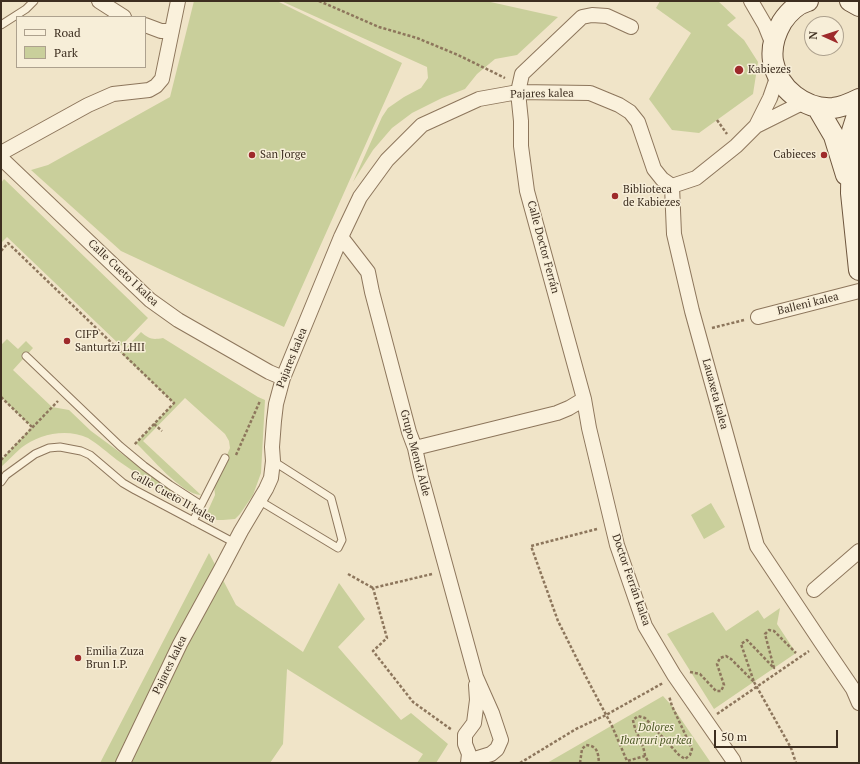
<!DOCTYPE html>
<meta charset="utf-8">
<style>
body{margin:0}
#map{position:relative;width:860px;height:764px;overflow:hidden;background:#f0e4c8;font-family:"PT Serif",serif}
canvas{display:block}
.frame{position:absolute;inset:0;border:2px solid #3d2e20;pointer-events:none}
.legend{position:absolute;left:16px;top:16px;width:130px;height:52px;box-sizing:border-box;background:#f7eed8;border:1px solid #ada18e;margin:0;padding:5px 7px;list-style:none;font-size:12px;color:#3d2e20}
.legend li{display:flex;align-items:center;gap:8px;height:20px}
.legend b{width:20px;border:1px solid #ada18e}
.north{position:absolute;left:804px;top:16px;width:40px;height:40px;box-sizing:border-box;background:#f7eed8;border:1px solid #ada18e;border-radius:50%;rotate:273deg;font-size:11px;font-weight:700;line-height:16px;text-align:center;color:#3d2e20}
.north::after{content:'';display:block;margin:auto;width:14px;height:18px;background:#9e2a2b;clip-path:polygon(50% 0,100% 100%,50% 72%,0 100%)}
.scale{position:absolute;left:714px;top:730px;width:124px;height:18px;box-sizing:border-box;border:2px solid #3d2e20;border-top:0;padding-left:5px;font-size:12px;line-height:14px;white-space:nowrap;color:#3d2e20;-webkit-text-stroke:3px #f7eed8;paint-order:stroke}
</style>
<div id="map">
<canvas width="860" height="764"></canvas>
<div class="frame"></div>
<ul class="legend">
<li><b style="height:5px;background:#faf1dc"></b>Road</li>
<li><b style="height:11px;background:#c9cf9b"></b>Park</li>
</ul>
<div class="north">N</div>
<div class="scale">50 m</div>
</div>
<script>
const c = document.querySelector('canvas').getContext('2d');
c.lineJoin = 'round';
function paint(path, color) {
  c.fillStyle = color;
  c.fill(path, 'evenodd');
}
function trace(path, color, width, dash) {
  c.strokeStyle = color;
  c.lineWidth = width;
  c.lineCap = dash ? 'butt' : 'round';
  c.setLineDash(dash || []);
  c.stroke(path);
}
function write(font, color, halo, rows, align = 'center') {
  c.font = font + ' "PT Serif",serif';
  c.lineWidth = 3;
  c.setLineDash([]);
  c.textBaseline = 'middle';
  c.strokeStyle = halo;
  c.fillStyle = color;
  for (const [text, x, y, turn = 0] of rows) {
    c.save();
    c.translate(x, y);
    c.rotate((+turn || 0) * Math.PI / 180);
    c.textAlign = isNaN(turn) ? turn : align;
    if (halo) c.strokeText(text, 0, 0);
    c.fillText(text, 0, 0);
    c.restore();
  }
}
const green = new Path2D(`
 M194 1H277L402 63 284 327 121 251 31 170 48 165 170 97Z
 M281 1H486L558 17 517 55 495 59 477 74 465 89 442 98 412 113 392 128 373 150 353 182 382 117 388 108 404 97 421 88 428 78 427 67Z
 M660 1H718L736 18 727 25 744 40 758 62 753 94 699 133 672 130 649 99 691 33 656 8Z
 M4 179 148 318 121 346 7 237 1 243V183Z
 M141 332C149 339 152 340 163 338L258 397 265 400 261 473 253 495 240 514 235 519 223 520H217L206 515 215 495 214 485 230 448 229 441 225 434 185 398 143 441 201 495C182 495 150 456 136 443L174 403 121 353Z
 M7 339 18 349 26 341 33 348 13 370 52 407 69 410 91 431 171 490 168 494C151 483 134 472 117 460 108 453 98 444 88 438 66 428 39 434 21 448 14 454 8 461 1 467V460L32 427 1 397V345Z
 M711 503 725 527 704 539 691 515Z
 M209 553 236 605 303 652 339 583 365 619 338 647 401 720 411 713 448 744 436 763H417L423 754 287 669 283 744 270 763H100Z
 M780 608 777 624 796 653 714 709 667 634 713 612 726 631 758 610 764 619Z
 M663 696 672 706 711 763H547Z`);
const path = new Path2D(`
 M319 1 379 27 417 38 458 55 505 78
 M717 120 727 134
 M1 251 8 243 174 403 134 445
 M712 328 744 320
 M1 397 32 427
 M154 424 162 431
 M236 455 260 401
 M1 460 58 401
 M597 529 531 546 558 621 585 675 612 726 627 761 645 756 649 763
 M348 574 373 588
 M432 574 373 588 387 638 373 651 413 702 452 730
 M690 672 700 674 716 691H721L724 685 717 664 720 658 726 656 731 659 754 682 741 644 747 640 774 668 765 634 769 630 774 631 796 653
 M754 682 791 748 796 763
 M717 714 809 651
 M645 756C644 744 635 733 633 720L638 716 645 718 679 755 685 759 690 755 692 749 672 706 669 696
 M520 763 576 729 606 715 663 683
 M580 763 582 749 586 745C598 746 598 753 599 763`);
const lane = new Path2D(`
 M1 25 26 9 34 1
 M26 356 120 446 144 466 170 485 201 505
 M1 482 6 475 35 454 49 448 60 447 81 451 90 455 123 483 135 490 235 543
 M260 501 338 548 342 540 331 498 273 461
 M193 521 225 458`);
const street = new Path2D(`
 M99 1 124 17
 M751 1 765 25 773 45
 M145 25 161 31H172
 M631 27 607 16 592 15 582 17 522 74 518 92 521 121V146L527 191 584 399 589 428 617 545 645 626 674 675 733 760 734 763
 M756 126 804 102
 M1 153 88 105 113 94 149 90 156 86 162 79 178 1
 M1 158 150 300 178 320 269 372 283 378
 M672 186 674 234 692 311 757 546 821 642 853 689 859 703
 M672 186 696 178 736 146 756 126 770 98 778 75
 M341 237 368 272 372 292 409 432 415 448 421 476 476 677 492 713 501 740 497 749 491 754 478 758 473 763
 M758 317 859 291
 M415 448 557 413 569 408 584 399
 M814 590 859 551
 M123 763 180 644 221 569 241 531 266 489 271 478 273 461 272 447 274 421 276 404 283 378 341 237 360 197 387 160 422 125 479 99 518 92 590 93 619 105 630 112 638 122 654 169 662 179 672 186
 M468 763 469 754 465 744V735L474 723 477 700 476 685`);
const secondary = new Path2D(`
 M808 1C797 4 788 13 782 22 775 34 771 48 773 61 778 89 805 110 833 108 842 107 851 103 859 99
 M850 1 859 6
 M817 107 834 136 846 175
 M859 109 852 131 851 193 859 270`);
const markers = [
 [739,70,5,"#9e2a2b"],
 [252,155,4,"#9e2a2b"],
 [824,155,4,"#9e2a2b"],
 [615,196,4,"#9e2a2b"],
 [67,341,4,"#9e2a2b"],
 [78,658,4,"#9e2a2b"]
];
const poiNames = [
 ["Kabiezes",748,70],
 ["San Jorge",260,155],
 ["Cabieces",816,155,"right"],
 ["Biblioteca",623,190],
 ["de Kabiezes",623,203],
 ["CIFP",75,335],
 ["Santurtzi LHII",75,348],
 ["Emilia Zuza",86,652],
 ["Brun I.P.",86,665]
];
const streetNames = [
 ["Pajares kalea",542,94,-1],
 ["Calle Doctor Ferrán",543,247,75],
 ["Calle Cueto I kalea",123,273,43],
 ["Balleni kalea",808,304,-14],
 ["Pajares kalea",292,358,-68],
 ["Lauaxeta kalea",715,394,75],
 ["Grupo Mendi Alde",415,453,75],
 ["Calle Cueto II kalea",173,497,29],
 ["Doctor Ferrán kalea",631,580,71],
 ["Pajares kalea",170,665,-64]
];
const parkNames = [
 ["Dolores",656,728],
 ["Ibarruri parkea",656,741]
];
paint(green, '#c9cf9b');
trace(lane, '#8d765c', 9);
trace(street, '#8d765c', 16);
trace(secondary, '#6f573f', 22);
trace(path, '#8d765c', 2.5, [3, 2]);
trace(lane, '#faf1dc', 7);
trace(street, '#faf1dc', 14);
trace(secondary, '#faf1dc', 20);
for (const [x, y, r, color] of markers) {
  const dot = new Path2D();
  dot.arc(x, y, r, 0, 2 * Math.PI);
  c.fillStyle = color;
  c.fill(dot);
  trace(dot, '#f7eed8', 1.5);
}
write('11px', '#3d2e20', '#f7eed8', poiNames, 'left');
write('11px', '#3d2e20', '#f7eed8', streetNames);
write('italic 11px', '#4d5a26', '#f7eed8', parkNames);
</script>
